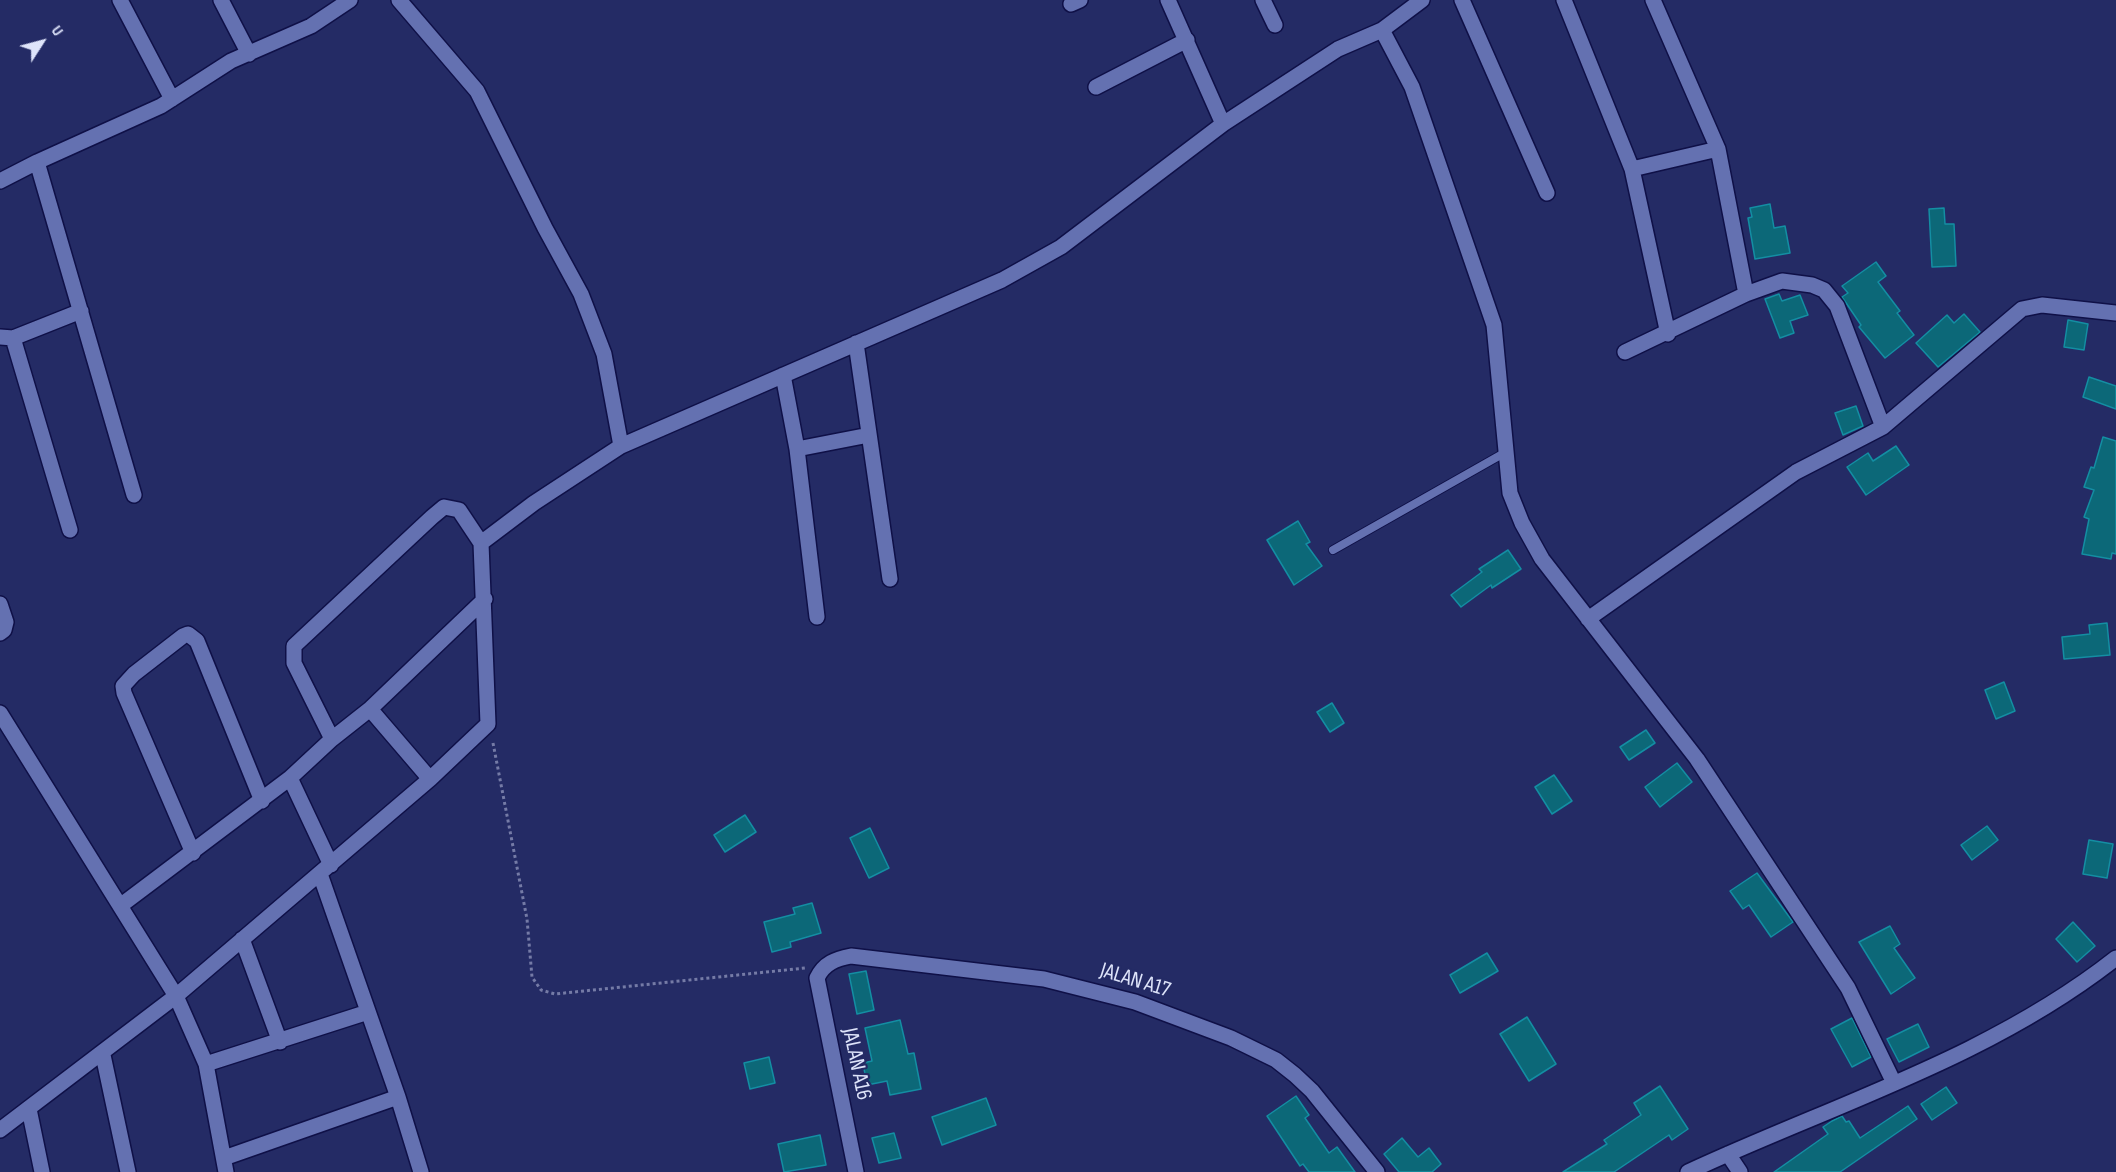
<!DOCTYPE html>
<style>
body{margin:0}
#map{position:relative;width:2116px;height:1172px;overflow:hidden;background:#242b65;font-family:"Sofia Sans Condensed",sans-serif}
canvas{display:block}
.north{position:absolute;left:12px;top:12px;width:60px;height:60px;-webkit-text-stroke:4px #242b65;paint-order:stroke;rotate:54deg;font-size:16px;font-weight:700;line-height:24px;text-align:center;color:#dee4fa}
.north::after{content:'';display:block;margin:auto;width:21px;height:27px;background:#dee4fa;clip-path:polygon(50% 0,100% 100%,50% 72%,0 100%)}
</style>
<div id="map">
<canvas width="2116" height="1172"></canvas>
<div class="north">U</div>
</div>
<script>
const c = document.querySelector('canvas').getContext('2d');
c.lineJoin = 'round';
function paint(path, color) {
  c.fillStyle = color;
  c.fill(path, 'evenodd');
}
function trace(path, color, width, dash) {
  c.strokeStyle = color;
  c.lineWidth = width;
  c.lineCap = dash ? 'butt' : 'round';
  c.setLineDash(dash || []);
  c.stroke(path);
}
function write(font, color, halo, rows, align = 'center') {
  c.font = font + ' "Sofia Sans Condensed",sans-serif';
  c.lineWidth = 4.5;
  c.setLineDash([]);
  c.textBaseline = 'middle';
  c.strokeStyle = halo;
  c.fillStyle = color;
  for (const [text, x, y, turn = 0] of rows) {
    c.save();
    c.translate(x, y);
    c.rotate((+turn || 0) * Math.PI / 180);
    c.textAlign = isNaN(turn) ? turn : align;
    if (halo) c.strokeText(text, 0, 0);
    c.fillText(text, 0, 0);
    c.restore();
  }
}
const building = new Path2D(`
 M1770 204 1774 228 1785 226 1790 253 1755 259 1748 218 1752 217 1750 208Z
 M1944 208 1945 224H1954L1956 266 1932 267 1929 209Z
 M1876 262 1886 276 1878 282 1900 311 1897 313 1914 335 1885 358 1859 327 1861 325 1842 297 1848 293 1842 286Z
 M1779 294 1782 301 1800 295 1808 315 1790 321 1794 333 1780 338 1765 299Z
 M1964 314 1980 332 1938 367 1916 343 1947 315 1954 323Z
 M2068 320 2088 324 2084 350 2064 347Z
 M2089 377 2116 386V409L2083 397Z
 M1856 406 1863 426 1843 435 1835 413Z
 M2103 437 2116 441V554L2112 553 2111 559 2082 554 2089 519 2084 517 2094 490 2084 487 2091 467 2094 468Z
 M1896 446 1909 465 1866 495 1847 467 1868 453 1873 461Z
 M1298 521 1310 542 1306 544 1322 566 1294 585 1267 540Z
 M1508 550 1521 569 1492 588 1491 585 1461 607 1451 595 1482 572 1479 569Z
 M2107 623 2110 655 2064 659 2062 637 2090 634 2089 625Z
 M2004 682 2015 711 1996 719 1985 690Z
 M1332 703 1344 723 1330 732 1317 712Z
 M1646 730 1655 743 1629 760 1620 747Z
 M1677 763 1692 782 1660 807 1645 787Z
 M1554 775 1572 801 1552 814 1535 787Z
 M745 815 756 832 725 852 714 835Z
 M1987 826 1998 840 1972 860 1961 845Z
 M870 828 889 868 869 878 850 838Z
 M2089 840 2113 844 2107 878 2083 874Z
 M1757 873 1793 922 1771 937 1749 905 1743 909 1730 891Z
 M812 903 821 933 790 942 791 947 772 952 764 922 795 914 793 908Z
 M2073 922 2095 946 2077 962 2056 939Z
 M1890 926 1900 944 1894 948 1915 978 1891 994 1859 942Z
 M1487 953 1498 971 1460 993 1450 975Z
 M866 971 874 1010 857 1014 849 974Z
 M1527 1017 1556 1064 1529 1081 1500 1034Z
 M1852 1018 1871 1057 1852 1067 1831 1029Z
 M900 1020 908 1054 914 1053 921 1089 890 1095 887 1081 867 1085 863 1063 872 1061 865 1028Z
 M1918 1024 1929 1047 1899 1062 1887 1039Z
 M769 1057 775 1083 750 1089 744 1063Z
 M1660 1086 1688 1129 1672 1140 1669 1135 1614 1172H1563L1607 1144 1604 1140 1641 1115 1634 1103Z
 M1946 1087 1957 1103 1932 1120 1921 1104Z
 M1296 1096 1309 1115 1305 1118 1329 1153 1337 1147 1355 1172H1309L1303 1164 1300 1166 1267 1116Z
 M986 1098 996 1125 942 1145 932 1117Z
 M1908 1106 1917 1119 1840 1172H1774L1828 1134 1823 1127 1832 1121 1842 1116 1846 1122 1849 1121 1860 1138Z
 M894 1133 901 1158 879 1163 872 1138Z
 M820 1135 826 1165 784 1172 778 1144Z
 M1402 1138 1418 1157 1429 1148 1441 1164 1432 1172H1399L1384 1154Z`);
const path = new Path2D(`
 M493 743 527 919 532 977 541 990 555 994 805 968`);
const service = new Path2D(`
 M1333 550 1506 452`);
const minor = new Path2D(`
 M120 0 172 99
 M221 0 249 54
 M399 0 477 91 545 228 581 294 604 354 621 446
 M1168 0 1223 124
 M1263 0 1275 25
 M1462 0 1547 193
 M1564 0 1632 169 1668 334
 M1653 0 1718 149 1746 294
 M1071 4 1080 0
 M1382 30 1412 87 1494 325 1510 493 1522 523 1542 559 1697 759 1848 988 1894 1083
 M1096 87 1187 40
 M37 162 134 495
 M1632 169 1718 149
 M0 181 37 162 161 106 231 61 311 26 350 0
 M0 337 13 338 81 311
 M13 338 70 530
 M856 343 890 579
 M1625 352 1746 294 1782 281 1812 285 1824 290 1837 306 1883 427
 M783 375 797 449 817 617
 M797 449 869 435
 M481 543 534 503 621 446 1002 280 1061 247 1223 124 1338 49 1382 30 1422 0
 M0 604 6 622 4 630 0 633
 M1588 619 1796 472 1883 427 2022 309 2042 305 2116 313
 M370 709 430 779
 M0 713 176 996 0 1130
 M290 778 331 865
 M193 853 124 693 123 686 134 674 183 636 188 634 197 641 262 801
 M320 874 398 1097 421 1172
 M120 906 290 778 332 739 370 709 485 599
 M242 939 280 1042
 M103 1055 128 1172
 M206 1064 368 1012
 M29 1109 42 1172
 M1728 1154 1740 1172
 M224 1158 398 1097
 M226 1172 206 1064 176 996 430 779 488 724 481 543 459 510 444 507 432 517 294 646V663L332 739
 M856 1172 817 978C824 963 836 959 851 956L1044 979 1135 1002 1231 1038 1276 1060 1295 1075 1312 1091 1377 1172
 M1688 1172C1832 1105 1989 1058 2116 958`);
const streetNames = [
 ["JALAN A17",1135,981,17],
 ["JALAN A16",856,1064,78]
];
paint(building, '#0c6878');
trace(building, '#148ea3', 1.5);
trace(service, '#0f1047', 10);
trace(minor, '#0f1047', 18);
trace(path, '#757ba6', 3, [3, 3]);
trace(service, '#6471b1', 8);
trace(minor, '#6471b1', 15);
write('22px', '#dee4fa', '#242b65', streetNames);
</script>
